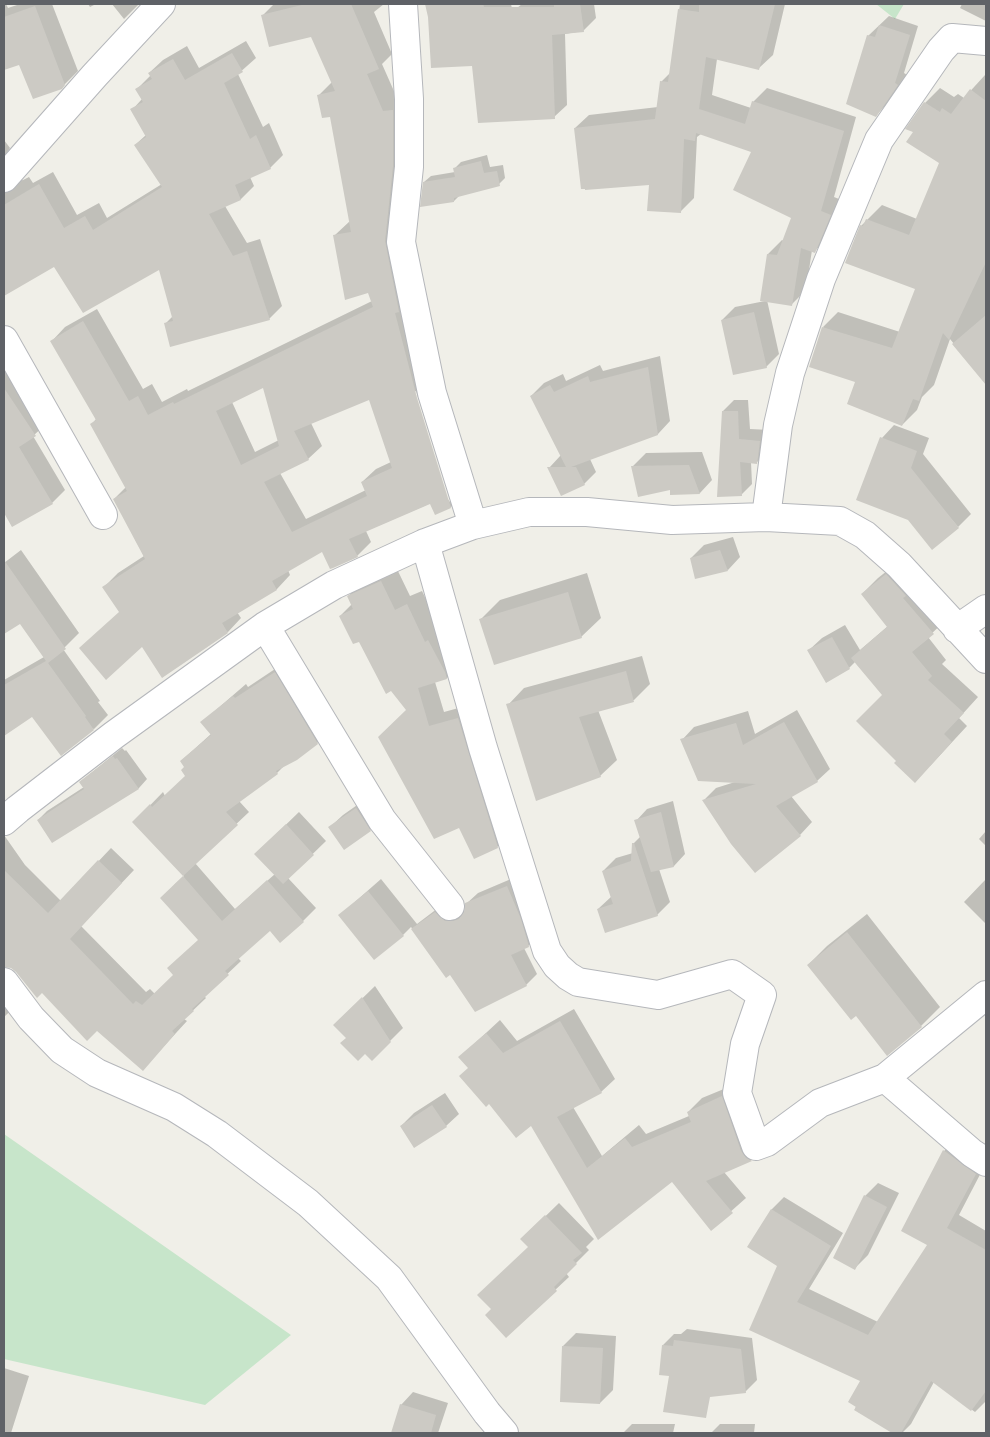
<!DOCTYPE html>
<style>
body{margin:0}
#map{position:relative;width:990px;height:1437px;overflow:hidden;background:#f0efe8;font-family:Lato,sans-serif}
canvas{display:block}
.frame{position:absolute;inset:0;border:5px solid #5f6267;pointer-events:none}
</style>
<div id="map">
<canvas width="990" height="1437"></canvas>
<div class="frame"></div>
</div>
<script>
const c = document.querySelector('canvas').getContext('2d');
c.lineJoin = 'round';
function paint(path, color) {
  c.fillStyle = color;
  c.fill(path, 'evenodd');
}
function trace(path, color, width, dash) {
  c.strokeStyle = color;
  c.lineWidth = width;
  c.lineCap = dash ? 'butt' : 'round';
  c.setLineDash(dash || []);
  c.stroke(path);
}
const green = new Path2D(`
 M876 4H904L895 19Z
 M4 1134 291 1335 205 1405 4 1359Z`);
const shadow = new Path2D(`
 M4 4H6L8 8 20 4H52L78 71 61 88 20 63 4 69Z
 M88 4H96L90 7Z
 M112 4H139L124 19Z
 M274 4H384L374 12 392 54 382 64 397 98 399 226 464 493 451 507 431 503 366 531 371 542 357 556 322 550 288 570 290 575 277 589 237 612 241 618 228 632 120 611 104 587 118 573 144 556 114 499 126 487 92 424 96 419 52 341 65 327 97 309 143 389 152 384 162 402 187 389 188 391 372 301 369 292 335 235 350 221 331 115 318 96 332 82 312 35 262 16ZM264 386 279 440 255 452 232 402ZM416 391 451 502H450L446 497 414 392ZM370 398 391 462 376 469 362 482 366 490 306 519 280 473 308 459 322 446 311 423Z
 M426 4H511L516 28 517 8 522 4H594L596 18 583 31 565 34 567 105 554 117 473 64 429 17Z
 M680 4H785L773 55 759 68 717 59 712 95 751 108 753 102 767 88 856 117 834 197 844 201 828 237 815 251 812 250 806 290 792 304 767 300 779 354 766 367 722 320 735 307 765 301 768 254 782 240 784 241 792 217 753 151 701 134 697 137 694 198 680 212 651 184 575 128 589 115 658 107 661 82 671 72Z
 M962 4H986V21L960 8Z
 M889 16 918 26 904 73 907 75 885 106 876 115 868 36Z
 M246 41 256 58 238 74 263 127 269 123 283 155 270 168 250 177 254 186 241 199 225 206 247 243 260 239 282 306 269 319 165 324 173 316 160 268 54 265 4 295V172L15 181 23 180 29 177 33 183 53 172 77 215 99 203 107 218 162 184 135 145 146 135 132 110 142 99 137 89 151 75 149 73 163 60 187 46 199 68Z
 M985 75 986 374 982 378 950 339 934 385 922 397 917 410 902 425 857 381 823 327 838 312 900 332 917 288 861 226 882 205 917 219 940 163 914 132 907 129 925 103 940 88 954 97 958 94 964 98Z
 M4 140 10 148 4 157Z
 M487 155 490 167 503 165 505 178 499 184 460 195 454 201 424 182 431 176 455 172 454 169 461 162Z
 M4 348 48 422 33 436 65 490 52 503 12 526 4 511Z
 M660 356 670 421 658 434 590 459 596 472 584 484 549 468 561 455 531 396 544 383 563 374 566 381 600 365 603 371Z
 M734 400H748L750 429 770 430 768 451 757 462H751L752 484 741 495 723 411Z
 M894 425 929 438 923 454 971 514 958 527 882 438Z
 M702 452 712 480 700 493 671 489 633 466 646 453Z
 M733 537 740 557 728 570 691 558 704 545Z
 M21 550 79 633 63 649 100 701 98 702 108 715 94 729 32 716 4 734V680L44 657 20 622 4 633V563Z
 M902 559 948 618 928 637 946 660 942 664 978 697 959 718 967 726 930 766 898 761 883 695 855 662 849 668 809 650 822 638 845 625 860 650 888 626 862 594 878 578Z
 M396 567 410 596 422 591 440 628 461 664 447 678 435 682 444 712 473 704 512 832 497 847 408 710 360 640 340 616 352 604 348 596 363 582Z
 M587 573 601 618 581 637 481 619 500 600Z
 M642 656 650 684 634 700 598 710 617 760 600 776 508 705 524 688Z
 M287 661 330 731 317 743 285 765 277 773 239 801 249 812 195 863 235 909 275 874 269 841 299 812 326 841 288 878 316 908 303 921 270 929 238 958 241 961 204 996 206 998 184 1019 187 1021 143 1069 97 1030 42 992 17 971 26 950 4 928V835L25 865 61 901 111 848 134 870 81 926 146 992 150 989 155 994 175 975 199 939 174 885 184 876 134 822 163 792 165 796 187 776 186 767 181 761 211 734 202 722 246 684 248 687Z
 M797 710 830 769 817 781 791 796 812 822 800 835 704 800 716 788 735 782 682 740 694 727 748 711 755 734Z
 M122 748 125 751 126 750 147 779 139 788 52 841 38 820 47 811 84 787 80 782Z
 M370 796 383 817 370 830 330 827 343 815Z
 M673 801 685 854 674 866 659 869 670 902 657 915 598 909 612 896 603 871 616 858 633 853V844L641 836 636 821 647 809Z
 M986 831V846L979 839Z
 M518 876 539 935 528 946 524 948 537 974 526 985 451 973 446 976 411 927 403 935 340 915 381 879 417 924 446 902 456 910 465 911 466 904 478 893Z
 M986 879V924L964 902Z
 M867 914 940 1007 921 1026 856 1015 808 965 827 946Z
 M4 977 21 1001 4 1017Z
 M375 986 403 1028 372 1059 335 1025Z
 M574 1009 615 1079 601 1092 573 1107 602 1156 639 1125 646 1134 689 1116 688 1112 702 1098 736 1084 765 1147 752 1160 724 1172 746 1198 711 1229 672 1180 599 1238 532 1124 469 1067 460 1057 500 1020 517 1041Z
 M445 1093 459 1114 446 1126H401L414 1113Z
 M957 1139 986 1163 959 1215 986 1231V1401L975 1412 934 1382 911 1424 902 1433H894L855 1410 862 1380 751 1329 779 1265 749 1247 772 1209 784 1197 843 1233 809 1289 878 1322 929 1245 944 1151Z
 M878 1183 899 1193 868 1255 855 1268 834 1258 865 1196Z
 M559 1203 594 1239 586 1247 589 1250 566 1273 569 1277 506 1336 493 1309 530 1247 522 1239Z
 M687 1329 752 1338 757 1380 745 1392 670 1375 663 1345 674 1334H681Z
 M576 1333 616 1336 613 1390 600 1403 563 1346Z
 M4 1368 29 1376 11 1433H4Z
 M413 1392 448 1403 438 1433H392L401 1405Z
 M632 1424H675L673 1433H623Z
 M720 1424H755L754 1433H711Z`);
const building = new Path2D(`
 M306 4H351L379 69 367 74 383 111 393 110V166L385 241 399 312 395 313 417 398 451 508 435 515 430 504 349 539 358 557 333 568 330 569 322 552 272 581 277 590 222 623 228 633 162 678 142 647 106 680 79 648 119 612 102 587 145 559 113 499 127 491 90 424 96 420 50 341 83 321 129 401 138 396 148 415 173 402 174 404 373 307 368 293 345 300 333 235 351 232 330 117 322 118 317 95 335 91 311 37 269 47 261 15ZM263 388 279 446 241 465 216 411ZM369 400 392 468 361 482 367 496 292 532 264 482 309 460 294 431Z
 M425 4H483L484 7H554V4H580L584 32 552 35 555 119 478 123 472 66 431 68 428 17Z
 M699 4H775L759 70 706 57 699 109 745 124 752 101 844 131 821 211 831 215 815 253 801 248 792 306 760 301 767 254 777 255 791 218 733 190 751 152 696 133 695 141 684 139 681 213 647 211 649 185 585 190V189H581L574 128 655 119 660 81 668 82 678 9 699 12Z
 M35 6 65 85 62 89 33 99 19 65 4 70V17Z
 M879 25 910 35 895 83 898 85 876 117 846 104 867 35 875 37Z
 M232 53 243 72 224 83 250 139 256 135 271 169 235 185 241 200 209 214 233 256 247 251 270 320 170 347 164 323 173 321 159 270 83 313 54 267 4 296V205L39 184 64 228 85 216 93 230 162 187 134 145 146 137 130 109 143 102 135 89 152 79 148 73 173 59 185 80Z
 M970 89 986 101V262L949 340 943 333 919 401 913 399 902 426 847 404 855 382 809 367 822 327 892 348 915 289 845 263 860 225 863 226 866 219 909 235 939 163 906 142 913 132 905 129 924 102 940 112 942 108 951 114Z
 M481 161 484 173 497 171 500 186 454 198V202L420 207 423 182 455 177 453 168Z
 M754 312 767 368 733 375 721 320Z
 M986 315V385L952 344Z
 M648 367 658 435 571 467H576L585 485 561 496 547 467H566L530 396 550 385 554 392 588 376 590 382Z
 M4 388 36 436 19 447 53 504 12 527 4 513Z
 M722 411H738L739 439 760 441 757 464 740 462 742 496 717 497Z
 M880 437 917 451 911 468 959 528 932 550 908 520 856 500Z
 M689 465 700 494 670 495V490L638 497 631 466Z
 M720 550 728 571 695 579 690 558Z
 M4 560 66 649 48 663 86 716 85 717 94 730 61 756 32 717 4 736V685L46 661 20 624 4 634Z
 M886 574 906 596 903 598 934 634 912 652 932 676 928 680 964 713 944 734 952 742 915 783 894 763 896 761 856 721 882 695 851 658 887 627 861 594Z
 M381 581 395 610 407 604 425 642 428 640 445 672 447 679 418 688 429 726 458 718 498 848 474 859 459 828 434 839 378 737 406 710 391 691 386 694 359 642 353 644 339 616 353 609 347 596Z
 M568 592 582 638 494 665 479 619Z
 M832 637 850 669 826 683 807 650Z
 M626 671 634 702 579 717 601 777 536 801 506 704Z
 M275 672 318 744 297 760 276 771 278 774 226 812 238 825 183 876 132 822 150 804 152 807 185 776 181 770 184 767 180 761 211 735 200 722 233 696 235 698Z
 M784 722 818 782 776 806 801 836 755 873 731 844 702 800 756 784 698 781 680 739 736 723 743 745Z
 M113 756 115 759 117 758 139 789 52 843 37 820 84 789 79 782Z
 M356 808 371 831 344 850 328 827Z
 M661 812 674 867 651 872 634 820Z
 M286 824 314 855 283 884 254 854Z
 M632 843H634L658 916 605 933 597 909 613 904 602 871 631 861Z
 M98 860 122 883 70 939 133 1004 136 1001 142 1005 173 975 167 968 198 940 160 898 183 876 222 921 267 880 304 922 280 943 270 931 225 971 229 975 192 1009 194 1011 172 1031 175 1034 143 1071 97 1031 87 1041 42 993 37 998 16 972 11 968 4 967V870L48 913Z
 M507 886 521 919 529 947 511 955 527 986 475 1012 450 975 446 978 411 929 435 912 445 921H453L459 919 464 912 465 903Z
 M368 891 404 936 374 960 338 915Z
 M847 932 922 1027 887 1056 856 1016 851 1020 807 965Z
 M362 997 391 1042 372 1061 365 1054 358 1061 340 1043 346 1038 333 1025Z
 M560 1021 602 1093 557 1117 587 1168 625 1138 632 1147 691 1122 687 1112 722 1096 741 1151 746 1158 752 1161 706 1181 733 1213 711 1231 672 1182 598 1240 531 1126 516 1138 489 1104 486 1107 459 1076 468 1068 458 1057 486 1033 503 1053Z
 M432 1105 447 1127 414 1148 400 1126Z
 M943 1150 976 1174 947 1228 986 1250V1391L971 1411 931 1381 901 1433H892L854 1410 856 1407 848 1402 860 1381 749 1330 777 1266 747 1247 771 1209 831 1246 797 1302 868 1335 927 1245 901 1231Z
 M864 1195 887 1207 855 1270 833 1258Z
 M545 1215 582 1253 573 1260 577 1264 554 1287 557 1291 506 1338 485 1315 491 1309 477 1295 528 1247 520 1239Z
 M674 1340 741 1349 746 1393 710 1397 706 1418 663 1412 669 1376 659 1375 662 1345 673 1346Z
 M562 1346 603 1348 600 1404 560 1402Z
 M400 1404 436 1415 431 1433H391Z`);
const minor = new Path2D(`
 M403 4 409 99V167L401 242 432 393 473 525
 M4 178 95 75 161 4
 M4 340 103 515
 M766 517 778 425 790 373 821 279 879 140 941 50 952 38 986 41
 M425 543 483 748 547 951 557 966 568 976 578 982 658 995 732 974 762 995 745 1044 737 1093 756 1146 767 1142 820 1103 885 1078 986 995
 M265 626 382 820 450 906
 M957 629 986 609
 M4 821 18 809 114 735 265 626 334 585 425 543 473 525 529 512H587L672 520 766 517 840 521 865 535 899 565 986 659
 M4 982 31 1018 62 1050 97 1073 174 1107 217 1134 308 1203 389 1278 487 1413 504 1433
 M885 1078 972 1153 986 1162`);
paint(green, '#c7e5ca');
paint(shadow, '#0003');
paint(building, '#cccac4');
trace(minor, '#b5b7bb', 30);
trace(minor, '#fff', 28);
</script>
